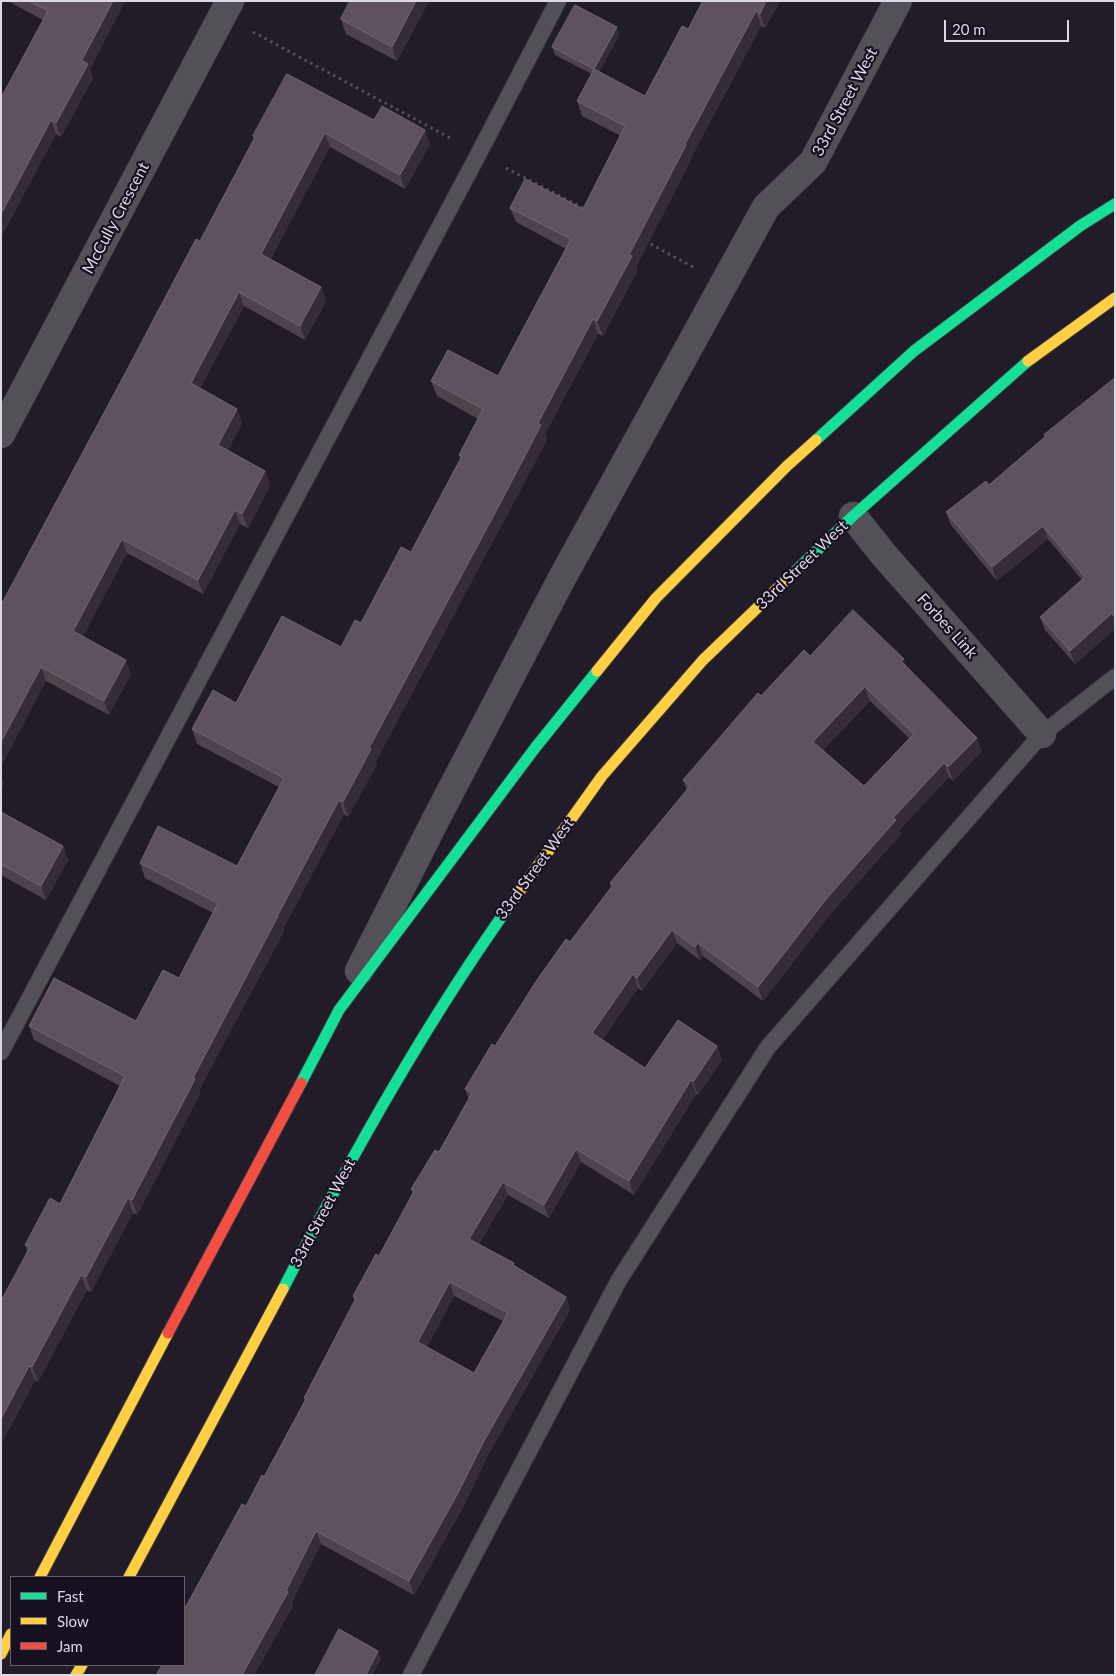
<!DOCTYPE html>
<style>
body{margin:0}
#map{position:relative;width:1116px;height:1676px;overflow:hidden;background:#211c27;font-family:Lato,sans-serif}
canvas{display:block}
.frame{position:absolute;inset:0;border:2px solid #ddd8e5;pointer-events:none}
.legend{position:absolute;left:10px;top:1576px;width:175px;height:90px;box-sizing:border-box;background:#180f21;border:1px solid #675f6f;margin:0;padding:6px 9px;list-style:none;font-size:15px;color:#ddd8e5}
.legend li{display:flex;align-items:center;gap:10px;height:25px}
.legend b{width:25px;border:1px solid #675f6f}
.scale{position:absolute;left:944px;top:20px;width:125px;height:22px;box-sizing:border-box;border:2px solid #ddd8e5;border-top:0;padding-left:6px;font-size:15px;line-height:18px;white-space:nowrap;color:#ddd8e5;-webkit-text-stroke:4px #180f21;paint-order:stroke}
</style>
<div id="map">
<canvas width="1116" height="1676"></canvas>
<div class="frame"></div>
<ul class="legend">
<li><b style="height:6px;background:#16e098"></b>Fast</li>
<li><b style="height:6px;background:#ffcf43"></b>Slow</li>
<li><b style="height:6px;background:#f24e42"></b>Jam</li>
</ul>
<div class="scale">20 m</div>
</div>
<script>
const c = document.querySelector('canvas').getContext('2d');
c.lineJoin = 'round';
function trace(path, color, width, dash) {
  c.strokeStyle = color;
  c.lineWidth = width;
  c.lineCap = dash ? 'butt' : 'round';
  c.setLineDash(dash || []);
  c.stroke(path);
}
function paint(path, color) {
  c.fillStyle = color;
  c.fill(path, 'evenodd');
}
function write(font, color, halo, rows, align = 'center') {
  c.font = font + ' Lato,sans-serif';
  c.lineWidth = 4.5;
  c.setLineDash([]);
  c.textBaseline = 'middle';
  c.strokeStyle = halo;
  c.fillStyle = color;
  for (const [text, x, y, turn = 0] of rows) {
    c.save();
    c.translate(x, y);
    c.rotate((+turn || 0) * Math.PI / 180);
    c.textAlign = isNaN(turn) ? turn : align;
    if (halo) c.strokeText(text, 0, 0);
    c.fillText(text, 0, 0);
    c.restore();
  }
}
const path = new Path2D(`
 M253 32 452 139
 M506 168 585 209
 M645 241 693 267`);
const lane = new Path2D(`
 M1 1052 479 153 558 1
 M411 1675 619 1280 768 1047 1042 734 1115 677`);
const street = new Path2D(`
 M1 434 230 1
 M853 516 883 554 1042 734
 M359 971 436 819 562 578 766 207 813 162 898 1`);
const fast = new Path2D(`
 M816 440 914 351 1080 226 1115 204
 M782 584 853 516 1028 361
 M301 1083 339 1010 535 748 597 671
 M283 1289C353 1153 428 1019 517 895`);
const slow = new Path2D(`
 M1028 361 1115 298
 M597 671 656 598 787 466 816 440
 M517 895 602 776 703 660 782 584
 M40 1577 168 1333
 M129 1577 283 1289
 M1 1654 11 1634
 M76 1675 82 1665`);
const jam = new Path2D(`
 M168 1333 301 1083`);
const wall = new Path2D(`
 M8 1H125L90 69 93 78 61 137 56 134 1 237V98L43 20Z
 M429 1 397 61 346 34 341 19Z
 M780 1 765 28 761 26 691 158V160L636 267 637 271 603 336 598 334 545 434 547 440 508 513 376 761 377 764 348 817 344 814 283 929 284 931 199 1090 200 1094 137 1215 133 1213 91 1292 87 1290 38 1382 35 1380 1 1444 28 1252 25 1245 60 1204 120 1086 34 1040 29 1026 136 1021 179 978 213 913 145 878 140 863 237 866 279 787 197 744 192 729 236 703 341 647 361 623 411 552 460 459 459 455 478 419 437 396 431 381 498 376 566 249 516 222 510 208 583 209 621 136 582 116 577 101 592 74 555 55 552 47 619 35 599 72 645 96 688 29Z
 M374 120 425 130 430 144 405 189 330 147 270 260 321 287 326 301 305 340 244 306 200 388 237 409 242 423 228 450 265 471 270 485 248 528 240 524 203 594 127 553 83 636 131 674 109 715 46 681 1 766 200 241 254 139 253 136Z
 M1115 378V629L1075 664 1045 630 1040 617 1082 580 1048 539 997 581 951 525 946 512 989 485 1045 437 1044 435Z
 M810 656 907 667 982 751 953 781 949 777 899 830 901 834 832 912 763 1001 703 956 700 960 677 943 642 991 638 988 602 1040 645 1068 717 1046 722 1060 698 1095 696 1094 634 1195 581 1162 549 1218 508 1195 479 1244 566 1297 570 1310 488 1455 463 1507 414 1595 321 1544 292 1602 293 1606 254 1675H156L184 1665 246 1506 264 1477 305 1400 304 1398 354 1301 353 1296 379 1256 413 1193 411 1189 439 1152 469 1099 465 1089 495 1046 570 942 611 887 610 883 687 791 683 780 761 696ZM870 701 909 738 864 786 823 750ZM454 1296 503 1321 474 1373 427 1347Z
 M1 812 63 846 68 860 46 900 1 875Z`);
const shadedWall = new Path2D(`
 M113 1H125L90 69 93 78 61 137 56 123 82 60Z
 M416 1H429L397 61 392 47Z
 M766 1H780L765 28 760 14Z
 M756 11 761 26 691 158V160L636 267 637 271 603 336 597 321 629 255 685 144Z
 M617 27 619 35 597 77 594 69Z
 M51 120 56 134 1 237V214Z
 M425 130 430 144 405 189 400 175Z
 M325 133 330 147 266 268 261 254Z
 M321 287 326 301 305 340 300 326Z
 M239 292 244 306 196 397 191 383Z
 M593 319 598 334 545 434 547 440 508 513 376 761 377 764 348 817 343 802 369 748 538 423Z
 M237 409 242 423 223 459 218 445Z
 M265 471 270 485 248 528 242 514Z
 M235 510 240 524 203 594 198 580Z
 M1043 526 1048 539 997 581 992 567Z
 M122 539 127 553 78 645 73 631Z
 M1112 613 1115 620V629L1075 664 1070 651Z
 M904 659 909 672 901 661Z
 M126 660 131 674 109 715 104 701Z
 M41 667 46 681 1 766V742Z
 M865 687 870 701 818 755 813 742Z
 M977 738 982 751 953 781 948 767Z
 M944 763 949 777 899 830 901 834 832 912 763 1001 758 987 827 898 893 818Z
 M1 775 4 784 1 790Z
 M339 800 344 814 283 929 284 931 199 1090 200 1094 137 1215 132 1200 193 1078Z
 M63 846 68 860 46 900 41 886Z
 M672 930 677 943 642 991 637 978Z
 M698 943 703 956 700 960 695 947Z
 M633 974 638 988 597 1047 592 1033Z
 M717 1046 722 1060 698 1095 693 1082Z
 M691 1080 696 1094 634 1195 629 1181Z
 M576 1149 581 1162 549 1218 544 1205Z
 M503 1182 508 1195 474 1252 469 1239Z
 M128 1198 133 1213 91 1292 86 1277Z
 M81 1275 87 1290 38 1382 32 1367Z
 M450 1282 454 1296 422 1356 418 1342Z
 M566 1297 570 1310 488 1455 463 1507 414 1595 409 1581 484 1441Z
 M29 1366 35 1380 1 1444V1419Z
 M316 1531 321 1544 292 1602 293 1606 254 1675H242Z
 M378 1651 381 1659 373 1675H366Z`);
const building = new Path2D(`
 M29 1H113L82 60 88 64 56 123 51 120 1 214V98L48 11Z
 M350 1H416L392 47 341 19Z
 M703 1H766L760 14 756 11 685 144 686 145 629 255 632 256 597 321 593 319 538 423 541 425 503 498 369 748 371 749 343 802 339 800 277 916H278L193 1078 195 1079 132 1200 128 1198 86 1277 81 1275 32 1367 29 1366 1 1419V1301L30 1247 25 1245 50 1198 60 1204 125 1076 29 1026 54 978 136 1021 163 970 179 978 218 903 140 863 158 826 237 866 284 778 192 729 213 690 236 703 282 616 341 647 355 620 361 623 401 547 411 552 462 456 459 455 483 409 431 381 448 350 498 376 571 239 510 208 525 179 583 209 625 126 577 101 594 69 645 96 682 26 688 29Z
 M575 5 617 27 594 69 552 47Z
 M287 74 374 120 382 106 425 130 400 175 325 133 261 254 321 287 300 326 239 292 191 383 237 409 218 445 265 471 242 514 235 510 198 580 122 539 73 631 126 660 104 701 41 667 1 742V605L128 368 196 239 200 241 255 137 253 136Z
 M1115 378V615L1114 616 1112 613 1070 651 1040 617 1085 577 1043 526 992 567 946 512 986 481 989 485 1046 436 1044 435Z
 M853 610 904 659 901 661 977 738 948 767 944 763 893 818 896 820 827 898 758 987 698 943 695 947 672 930 637 978 633 974 592 1033 645 1068 678 1020 717 1046 693 1082 691 1080 629 1181 576 1149 544 1205 503 1182 469 1239 514 1263 513 1265 566 1297 484 1441 458 1493 409 1581 316 1531 286 1591 288 1592 242 1675H156L162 1665H184V1610L242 1504 246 1506 262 1475 264 1477 306 1399 304 1398 356 1298 353 1296 376 1254 379 1256 414 1191 411 1189 435 1150 439 1152 472 1093 465 1089 492 1044 495 1046 537 980 566 939 570 942 613 885 610 883 690 786 683 780 758 693 761 696 804 650 810 656ZM865 687 914 734 864 786 813 742ZM450 1282 508 1313 474 1373 418 1342Z
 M1 812 63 846 41 886 1 864Z
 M339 1629 378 1651 366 1675H315Z`);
const streetNames = [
 ["33rd Street West",845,102,-62],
 ["McCully Crescent",116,218,-62],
 ["33rd Street West",802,565,-44],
 ["Forbes Link",947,626,48],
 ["33rd Street West",535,869,-54],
 ["33rd Street West",323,1213,-62]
];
trace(lane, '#39363e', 18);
trace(street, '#39363e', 29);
trace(fast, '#39363e', 13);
trace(slow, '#39363e', 13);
trace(jam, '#39363e', 13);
trace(path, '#524f57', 3, [2.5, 4]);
trace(lane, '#535058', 16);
trace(street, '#535058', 28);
trace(fast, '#16e098', 11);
trace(slow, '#ffcf43', 11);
trace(jam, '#f24e42', 11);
paint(wall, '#4e424d');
paint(shadedWall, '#352c37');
paint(building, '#5d525e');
trace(building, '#716773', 1);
write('16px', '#ddd8e5', '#180f21', streetNames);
</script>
